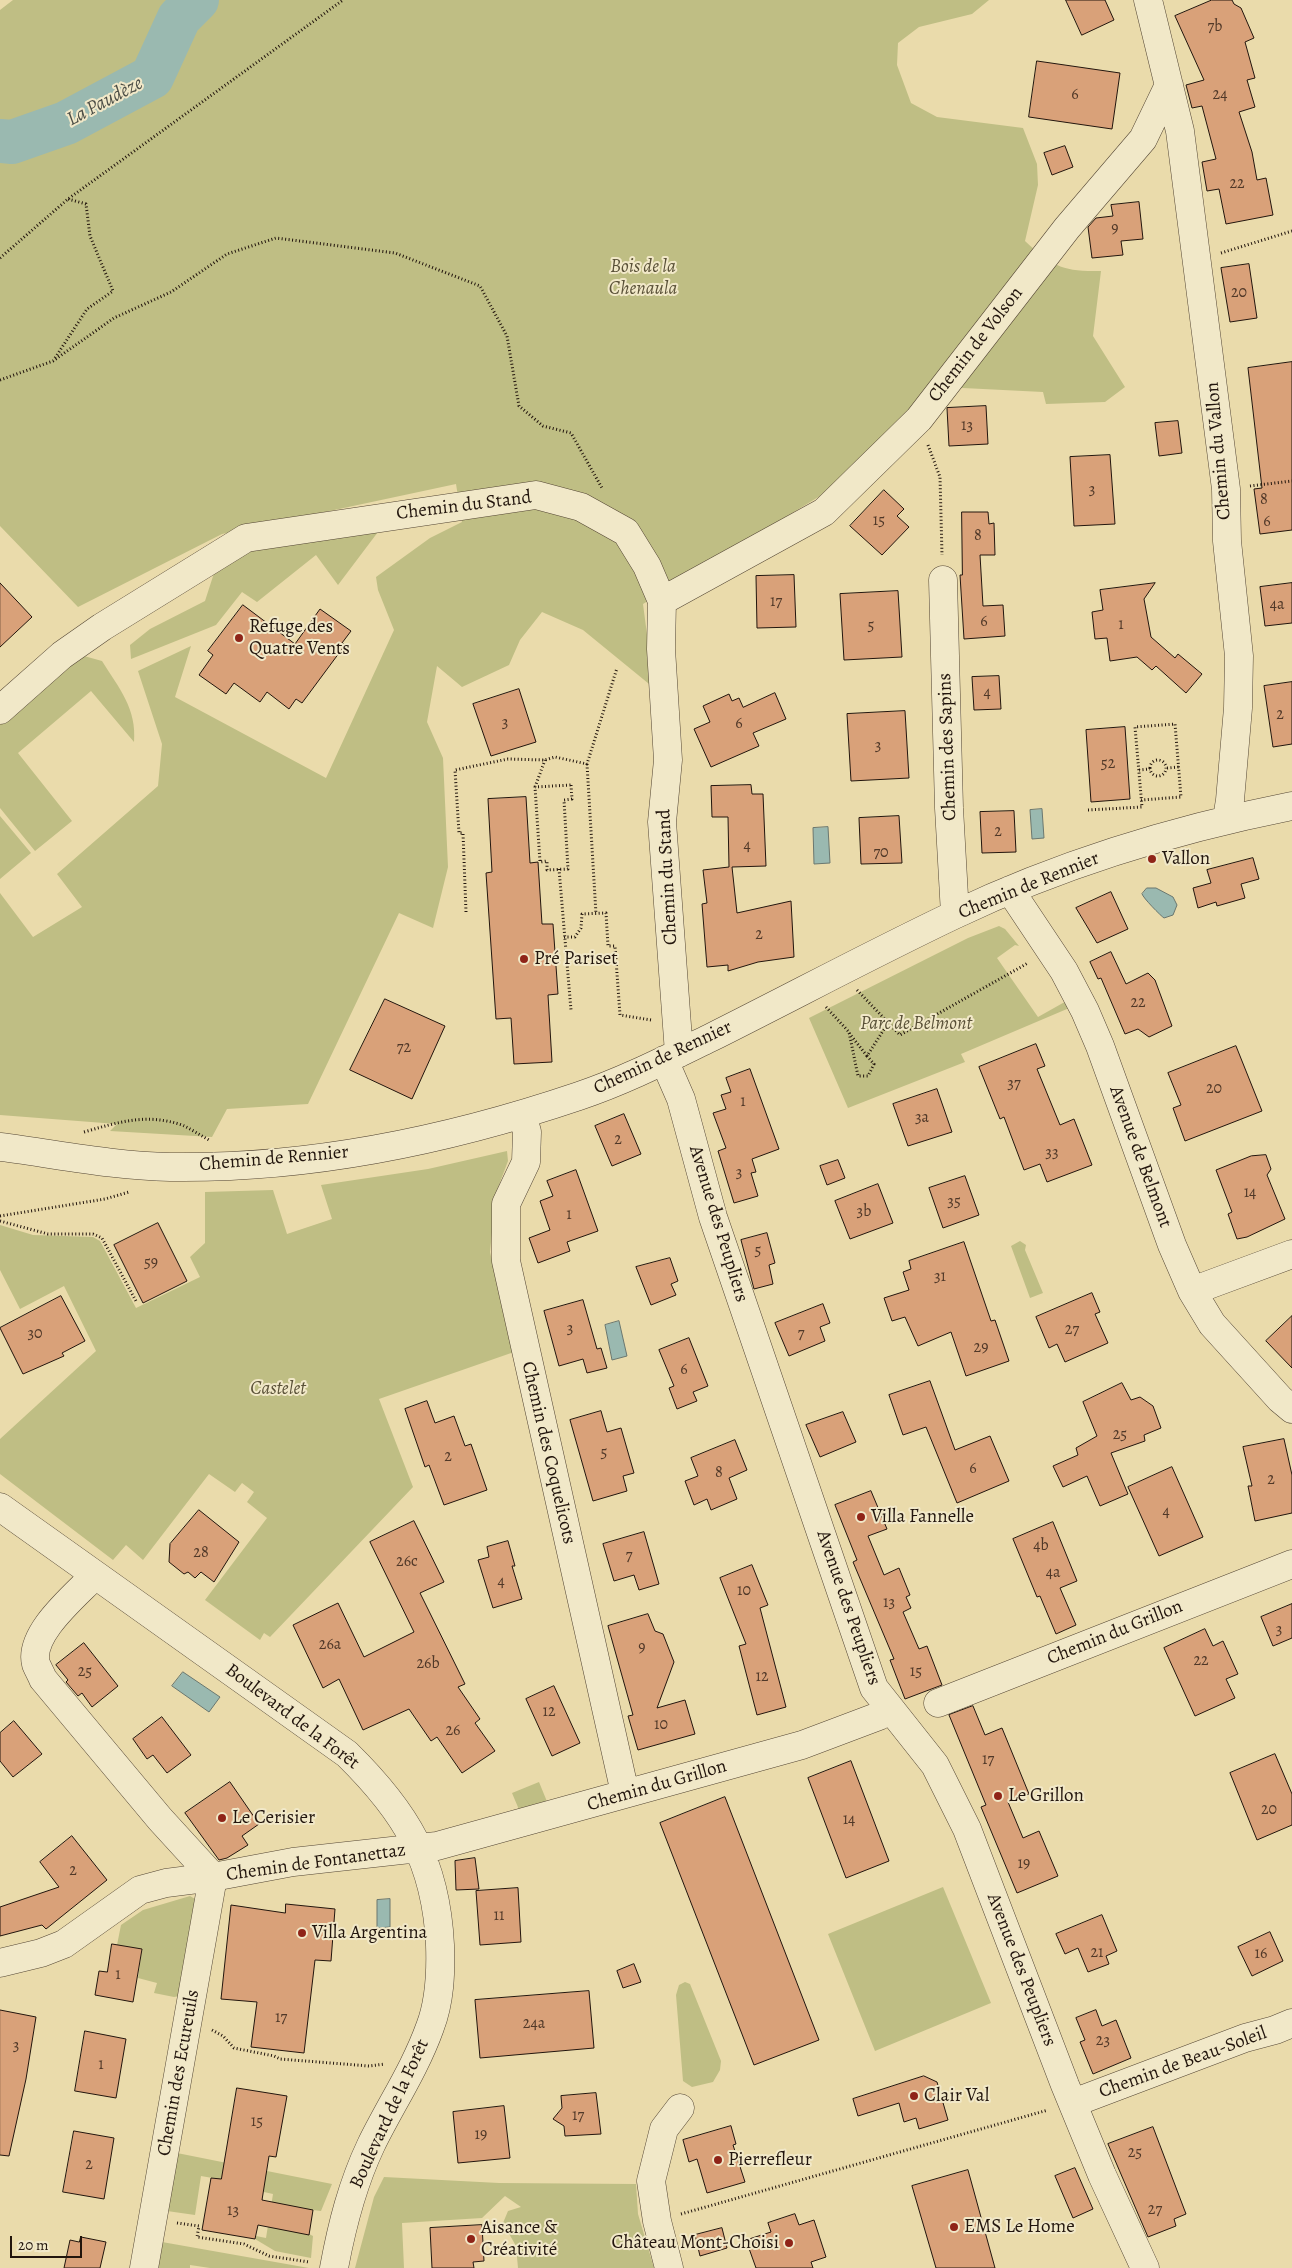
<!DOCTYPE html>
<meta charset="utf-8">
<style>
body{margin:0}
#map{position:relative;width:1292px;height:2268px;overflow:hidden;background:#eadbab;font-family:Alegreya,serif}
canvas{display:block}
.scale{position:absolute;left:10px;top:2236px;width:72px;height:22px;box-sizing:border-box;border:2px solid #22150d;border-top:0;padding-left:6px;font-size:15px;line-height:18px;white-space:nowrap;color:#22150d;-webkit-text-stroke:4px #f1e8c8;paint-order:stroke}
</style>
<div id="map">
<canvas width="1292" height="2268"></canvas>
<div class="scale">20 m</div>
</div>
<script>
const c = document.querySelector('canvas').getContext('2d');
c.lineJoin = 'round';
function paint(path, color) {
  c.fillStyle = color;
  c.fill(path, 'evenodd');
}
function trace(path, color, width, dash) {
  c.strokeStyle = color;
  c.lineWidth = width;
  c.lineCap = dash ? 'butt' : 'round';
  c.setLineDash(dash || []);
  c.stroke(path);
}
function write(font, color, halo, rows, align = 'center') {
  c.font = font + ' Alegreya,serif';
  c.lineWidth = 4;
  c.setLineDash([]);
  c.textBaseline = 'middle';
  c.strokeStyle = halo;
  c.fillStyle = color;
  for (const [text, x, y, turn = 0] of rows) {
    c.save();
    c.translate(x, y);
    c.rotate((+turn || 0) * Math.PI / 180);
    c.textAlign = isNaN(turn) ? turn : align;
    if (halo) c.strokeText(text, 0, 0);
    c.fillText(text, 0, 0);
    c.restore();
  }
}
const green = new Path2D(`
 M13 0H989L972 14 919 27 898 43 897 65 911 103 937 117 1023 128 1037 164 1038 185 1025 241C1052 266 1063 272 1101 271L1093 336 1125 387 1105 402 1046 404 1043 392 963 388 934 390 820 496 643 604 654 688 583 630 542 612 520 640 509 665 462 687 437 666 427 722 443 758 448 867 433 928 399 913 308 1104 227 1109 212 1137 110 1131 117 1124 0 1115V893L33 937 82 907 57 874 158 786 162 744 138 671 191 646 175 697 326 778 394 630 378 590 376 577 430 538 462 522 456 484 222 534 78 607 0 526V10Z
 M384 524 338 585 316 555 257 602 242 592 216 625 131 659 130 645 150 629 205 601 215 570 239 552Z
 M84 656 102 661C119 688 137 709 134 742L91 691 18 753 72 821 35 851 0 808V725L56 672Z
 M0 816 31 853 0 879Z
 M999 926 1005 929 1019 946 1015 945 997 958 1038 1017 1070 999 1074 1006 961 1054 965 1062 848 1108 809 1018 968 938Z
 M507 1151 508 1161 496 1193 490 1252 514 1352 379 1399 413 1487 270 1637 264 1633 260 1640 205 1600 267 1518 247 1502 254 1492 242 1483 235 1492 209 1474 143 1560 126 1545 113 1560 0 1474V1439L96 1351 64 1286 20 1309 0 1270V1225L33 1235 93 1237 100 1241 136 1308 200 1277 190 1257 205 1243V1192L273 1190 287 1234 332 1219 321 1185 428 1169Z
 M1020 1241 1026 1245 1025 1250 1043 1293 1030 1298 1011 1246Z
 M539 1782 548 1804 520 1812 512 1793Z
 M943 1887 991 2003 875 2051 828 1934Z
 M190 1896 200 1902 185 1995 174 1997 154 1993 157 1983 138 1978 142 1949 117 1945 121 1925 143 1910Z
 M685 1982 690 1984 721 2061 720 2070 713 2082 692 2087 683 2081 676 1995 679 1985Z
 M177 2153 332 2184 321 2211 313 2210 309 2234 313 2236 311 2258 275 2251 255 2239 256 2236 266 2238 273 2194 264 2192V2187L201 2176 195 2215 167 2211Z
 M384 2177 499 2183 636 2184 638 2214 654 2268H518L516 2246 503 2223 508 2211 521 2207 505 2196 482 2218 402 2223 404 2268H355L374 2197Z
 M162 2242 309 2268H210L190 2265V2268H156Z`);
const water = new Path2D(`
 M1042 809 1044 838 1032 839 1030 810Z
 M828 827 830 863 814 864 813 828Z
 M1147 888H1156L1173 897 1177 905 1173 915 1164 918C1161 916 1143 898 1142 894Z
 M619 1321 627 1356 612 1360 605 1325Z
 M183 1672 220 1697 209 1712 172 1686Z
 M390 1899V1927L377 1928V1900Z`);
const river = new Path2D(`
 M0 141 12 142 66 123 152 77 179 18 197 0`);
const building = new Path2D(`
 M1066 0H1105L1114 20 1082 35Z
 M1212 0H1232L1234 4 1241 8 1254 38 1245 42 1255 78 1247 80 1255 107 1239 112 1252 152 1257 180 1266 178 1273 215 1226 224 1219 189 1207 191 1202 162 1216 159 1202 106 1192 108 1186 85 1204 80 1175 16Z
 M1037 61 1120 73 1112 129 1029 117Z
 M1065 146 1073 167 1052 175 1044 153Z
 M1139 202 1143 239 1121 241 1123 255 1092 258 1088 227 1096 218 1113 216 1111 205Z
 M1249 264 1257 318 1230 322 1221 268Z
 M1292 362V530L1260 534 1254 489 1262 488 1248 368Z
 M986 406 988 444 949 446 947 408Z
 M1178 421 1182 453 1159 456 1155 423Z
 M1110 455 1115 524 1074 526 1070 457Z
 M884 490 904 509 897 516 909 527 882 555 850 526Z
 M962 512H988L989 524 994 523 995 555H980L983 606 1003 605 1005 636 964 639 960 575H962Z
 M794 575 796 627 757 628 756 576Z
 M0 583 32 617 0 647Z
 M1155 583 1144 599 1151 637 1175 658 1178 654 1202 674 1186 693 1156 666 1152 670 1137 657 1110 661 1107 638 1095 639 1092 612 1103 610 1100 590Z
 M1292 583V623L1265 626 1260 587Z
 M898 591 902 657 844 660 840 594Z
 M243 605 295 644 320 609 351 631 342 643 345 645 302 703 296 699 289 709 267 692 260 702 234 683 226 694 199 675 213 655 208 651Z
 M999 676 1001 709 974 710 972 677Z
 M1292 682V744L1273 747 1264 686Z
 M519 689 536 742 491 756 473 704Z
 M775 693 786 719 753 733 759 746 711 767 694 729 710 722 703 706 729 694 732 701 739 698 743 707Z
 M905 711 909 778 851 781 847 714Z
 M1125 727 1130 799 1091 802 1086 730Z
 M751 785 752 794H763L766 866 732 867 737 913 791 901 794 957 758 962 728 971V965L707 967 702 904 707 903 703 870 729 867 728 817H712L711 786Z
 M526 797 530 863 538 862 542 924H553L558 994 548 995 552 1062 514 1064 511 1018 496 1019 486 873 492 872 488 799Z
 M1014 811 1016 852 982 853 980 812Z
 M899 816 902 863 861 864 859 818Z
 M1253 858 1259 879 1241 884 1245 898 1217 906 1216 902 1198 908 1193 888 1211 883 1207 870Z
 M1111 892 1128 929 1097 943 1076 908Z
 M1111 952 1126 984 1148 973 1155 980 1172 1026 1149 1037 1138 1029 1125 1034 1101 978 1098 979 1090 962Z
 M385 999 445 1026 412 1099 350 1070Z
 M1036 1044 1045 1066 1037 1069 1060 1125 1074 1119 1092 1165 1047 1182 1040 1164 1024 1170 1004 1117 1000 1119 979 1067Z
 M1236 1046 1262 1111 1185 1141 1173 1108 1181 1105 1168 1073Z
 M750 1069 779 1149 752 1159 756 1172 751 1173 758 1196 734 1203 718 1151 726 1148 713 1113 726 1109 721 1095 731 1092 726 1078Z
 M937 1089 952 1132 908 1146 893 1104Z
 M624 1114 641 1154 612 1166 595 1126Z
 M1266 1155 1271 1169 1267 1175 1285 1219 1247 1237 1237 1239 1228 1214 1232 1212 1216 1170 1251 1156Z
 M838 1160 845 1178 827 1185 820 1166Z
 M576 1170 598 1231 567 1242 570 1251 538 1263 529 1238 550 1230 540 1201 553 1196 547 1181Z
 M965 1176 979 1215 943 1228 929 1188Z
 M878 1184 893 1223 850 1239 835 1201Z
 M158 1223 187 1281 143 1303 114 1245Z
 M767 1233 775 1263 769 1265 773 1284 754 1289 741 1240Z
 M964 1242 991 1321 995 1320 1009 1361 966 1376 951 1332 918 1346 905 1317 892 1321 884 1298 909 1290 903 1272 911 1269 909 1261Z
 M670 1258 678 1281 671 1284 676 1295 651 1305 636 1267Z
 M1092 1293 1100 1312 1095 1314 1108 1343 1065 1362 1057 1344 1049 1348 1036 1317Z
 M61 1296 85 1341 62 1353 64 1356 23 1374 0 1328Z
 M583 1300 597 1349 601 1348 607 1368 587 1373 583 1359 559 1366 544 1311Z
 M823 1304 830 1323 820 1327 825 1341 789 1356 775 1323Z
 M1292 1316V1368L1266 1341Z
 M689 1338 708 1386 693 1392 697 1401 677 1409 669 1388 674 1386 659 1350Z
 M930 1381 955 1450 990 1436 1009 1481 957 1503 926 1427 903 1435 889 1395Z
 M1122 1383 1131 1400 1140 1397 1153 1406 1161 1428 1144 1435 1145 1441 1111 1453 1128 1494 1100 1506 1087 1476 1063 1487 1053 1466 1078 1455 1076 1448 1097 1436 1083 1402Z
 M427 1401 435 1423 454 1416 465 1446 471 1444 487 1490 444 1505 429 1465 425 1467 405 1409Z
 M601 1411 607 1432 621 1428 634 1473 623 1476 627 1491 593 1501 570 1420Z
 M843 1412 856 1442 820 1457 806 1425Z
 M1284 1439 1292 1475V1513L1255 1521 1248 1486H1252L1243 1447Z
 M735 1440 747 1470 729 1478 737 1499 711 1510 707 1499 694 1505 685 1481 698 1476 691 1458Z
 M1172 1467 1203 1537 1159 1556 1128 1487Z
 M871 1491 887 1529 868 1536 884 1575 899 1568 910 1595 906 1597 911 1608 903 1612 919 1649 927 1646 942 1685 905 1699 890 1660 894 1659 853 1562 857 1560 835 1505Z
 M199 1510 239 1542 214 1582 201 1572 195 1578 188 1572 184 1574 169 1562 170 1544Z
 M414 1521 444 1582 420 1593 465 1684 458 1687 480 1719 475 1723 495 1751 462 1773 437 1737 431 1741 409 1709 363 1730 339 1679 323 1688 293 1625 338 1603 364 1657 414 1632 370 1542Z
 M1053 1522 1077 1581 1060 1588 1076 1625 1056 1634 1040 1596 1037 1597 1013 1539Z
 M644 1532 659 1584 639 1590 634 1575 614 1581 603 1544Z
 M508 1541 515 1566H512L522 1599 493 1608 478 1560 489 1557 487 1547Z
 M752 1565 768 1605 760 1608 786 1707 757 1715 739 1646 746 1644 720 1578Z
 M1292 1604V1638L1273 1646 1261 1617Z
 M648 1614 655 1631 663 1634 674 1662 657 1708 685 1700 695 1734 638 1750 628 1716 633 1715 608 1626Z
 M1205 1629 1213 1646 1223 1641 1238 1674 1226 1679 1235 1698 1195 1716 1164 1648Z
 M84 1643 118 1686 92 1707 82 1693 78 1696 66 1682 68 1680 56 1665Z
 M554 1686 580 1743 552 1756 526 1699Z
 M973 1706 985 1735 1002 1728 1029 1794 1008 1802 1023 1838 1039 1831 1058 1876 1017 1893 981 1807 986 1805 949 1715Z
 M162 1717 191 1755 167 1773 153 1755 147 1759 133 1739Z
 M14 1721 42 1754 13 1777 0 1761V1733Z
 M1275 1754 1292 1794V1825L1257 1840 1230 1773Z
 M851 1761 889 1861 846 1878 808 1778Z
 M230 1782 259 1824 242 1836 248 1845 227 1858 219 1860 185 1813Z
 M725 1797 819 2040 754 2065 660 1823Z
 M72 1836 107 1880 46 1929 42 1925 0 1936V1907L59 1887 40 1862Z
 M475 1858 479 1889 456 1890 455 1861Z
 M518 1888 521 1942 480 1945 476 1891Z
 M286 1904 335 1909 331 1961 315 1960 304 2053 251 2047 257 2002 221 1999 231 1905 285 1913Z
 M1102 1915 1117 1951 1106 1956 1109 1964 1088 1972 1078 1948 1065 1954 1056 1934Z
 M1270 1932 1283 1961 1252 1976 1238 1947Z
 M112 1944 142 1949 133 2002 95 1995 99 1971 107 1972Z
 M634 1964 641 1982 623 1988 617 1971Z
 M589 1991 594 2048 480 2058 475 2000Z
 M0 2010 36 2017 26 2079 9 2156 0 2155Z
 M1096 2010 1102 2026 1116 2020 1131 2058 1093 2074 1080 2042 1085 2040 1076 2018Z
 M85 2031 126 2039 116 2098 75 2091Z
 M924 2076 937 2082 948 2120 919 2129 916 2118 904 2122 899 2103 858 2116 853 2099Z
 M237 2088 287 2096 276 2157 269 2156 262 2200 313 2210 309 2235 258 2225 255 2239 202 2230 211 2178 221 2179Z
 M596 2093 601 2134 565 2136 564 2126 553 2119 562 2108 561 2096Z
 M504 2106 510 2158 458 2163 453 2112Z
 M731 2126 736 2144 733 2145 745 2182 707 2193 697 2159 689 2162 683 2140Z
 M1153 2127 1186 2214 1174 2219 1176 2226 1148 2237 1108 2144Z
 M74 2131 114 2138 104 2199 63 2192Z
 M1075 2168 1093 2209 1073 2218 1055 2176Z
 M968 2170 995 2268H936L912 2186Z
 M795 2214 799 2225 814 2220 826 2257 811 2262 813 2268H756L746 2240 771 2232 768 2223Z
 M482 2225 484 2261 473 2262 474 2268H432L430 2228Z
 M722 2228 727 2248 700 2256 695 2235Z
 M81 2237 106 2242 100 2268H64L70 2240 79 2242Z`);
const path = new Path2D(`
 M1221 253 1292 231
 M0 258 68 199 343 0
 M55 358 87 309 113 291 90 236 86 204 68 199
 M0 380 53 361 114 318 171 292 227 254 276 238 395 253 480 286 507 336 519 406 543 426 571 433 602 488
 M928 445 940 477 942 555
 M1250 486 1292 481
 M1150 768a8 8 0 1 1 16 0a8 8 0 1 1-16 0Z
 M587 764 596 914
 M1167 768 1179 767
 M1139 770 1150 769
 M571 785 572 799 564 800 568 869 547 870V861L540 862 535 787Z
 M535 787 545 760
 M1088 810 1142 807 1135 727 1175 724 1181 797 1141 800
 M559 869 571 1010
 M466 912 463 833H459L455 770 508 759 545 760 555 757 587 764 617 668
 M564 937H575L581 928 582 914 606 913 608 946H615L620 1015 651 1020
 M857 990 900 1035 1028 963
 M826 1007 849 1032 858 1076H868L874 1064 867 1056 888 1023
 M849 1033 867 1056
 M84 1132C119 1122 146 1113 182 1125 191 1129 200 1135 209 1140
 M0 1216 105 1199 129 1192
 M0 1221 48 1234H93L102 1238 137 1303
 M212 2030 223 2036 234 2048 274 2056 280 2059 369 2066 385 2064
 M681 2214 1048 2110
 M177 2223 199 2226 197 2237 244 2244 269 2256 309 2262`);
const minor = new Path2D(`
 M1148 0 1180 131 1226 489 1227 541 1239 656 1238 708 1230 800 1227 819
 M943 580 949 808 955 914
 M662 601 824 512 919 419 1067 228 1143 139 1169 85
 M0 710 62 655 102 627 246 538 536 495 581 507 626 532 647 566 662 601 661 649 668 760 662 822 679 1053
 M1010 890 1064 971 1085 1011 1100 1046 1172 1245 1192 1291 1212 1324 1280 1399 1292 1409
 M664 1060 681 1099 713 1217 874 1688 935 1765 967 1829 1065 2085 1102 2175 1145 2268
 M522 1114 527 1132 526 1162 506 1204V1261L625 1793
 M0 1147C56 1154 113 1166 170 1167 311 1169 446 1141 579 1096 624 1081 667 1059 710 1038 792 997 872 954 954 915 1061 864 1176 829 1292 806
 M1192 1291 1292 1254
 M0 1507 347 1754C406 1812 436 1861 440 1945 441 1973 440 2001 430 2027 415 2069 390 2106 371 2145 352 2185 342 2225 334 2268
 M94 1576C75 1596 28 1634 36 1664 38 1669 41 1674 43 1679L160 1819 213 1877
 M938 1703 1292 1564
 M0 1963 41 1953 64 1944 140 1890 166 1883 213 1877 293 1862 437 1846 802 1745 879 1716 889 1708
 M1073 2103 1245 2038 1275 2030 1292 2023
 M144 2268 213 1877
 M669 2268 657 2221 651 2181 664 2129 680 2108`);
const markers = [
 [239,638,5,"#8f2418"],
 [1152,859,5,"#8f2418"],
 [524,959,5,"#8f2418"],
 [861,1517,5,"#8f2418"],
 [998,1796,5,"#8f2418"],
 [222,1818,5,"#8f2418"],
 [302,1933,5,"#8f2418"],
 [914,2096,5,"#8f2418"],
 [718,2160,5,"#8f2418"],
 [954,2227,5,"#8f2418"],
 [471,2239,5,"#8f2418"],
 [789,2243,5,"#8f2418"]
];
const numberNames = [
 ["7b",1215,27],
 ["6",1075,95],
 ["24",1220,95],
 ["22",1237,184],
 ["9",1115,229],
 ["20",1239,293],
 ["13",967,426],
 ["3",1092,490],
 ["8",1264,500],
 ["15",879,521],
 ["6",1267,522],
 ["8",978,536],
 ["17",776,602],
 ["4a",1277,605],
 ["6",984,622],
 ["1",1121,625],
 ["5",871,626],
 ["4",987,693],
 ["2",1280,715],
 ["3",505,723],
 ["6",739,724],
 ["3",878,746],
 ["52",1108,764],
 ["2",998,832],
 ["4",747,846],
 ["70",881,853],
 ["2",759,935],
 ["22",1138,1003],
 ["72",404,1048],
 ["37",1014,1084],
 ["20",1214,1089],
 ["1",743,1102],
 ["3a",922,1118],
 ["2",618,1140],
 ["33",1052,1153],
 ["3",739,1173],
 ["14",1250,1193],
 ["35",954,1202],
 ["3b",864,1212],
 ["1",569,1215],
 ["5",758,1251],
 ["59",151,1263],
 ["31",940,1277],
 ["3",570,1329],
 ["27",1072,1330],
 ["30",35,1334],
 ["7",801,1334],
 ["29",981,1348],
 ["6",684,1370],
 ["25",1120,1435],
 ["5",604,1453],
 ["2",448,1457],
 ["6",973,1469],
 ["8",719,1473],
 ["2",1271,1480],
 ["4",1166,1512],
 ["4b",1041,1546],
 ["28",201,1553],
 ["7",629,1556],
 ["26c",407,1562],
 ["4a",1053,1573],
 ["4",501,1582],
 ["10",744,1591],
 ["13",889,1603],
 ["3",1279,1630],
 ["26a",330,1645],
 ["9",642,1648],
 ["22",1201,1661],
 ["26b",428,1664],
 ["25",85,1672],
 ["15",916,1672],
 ["12",762,1677],
 ["12",549,1712],
 ["10",661,1725],
 ["26",453,1731],
 ["17",988,1760],
 ["20",1269,1810],
 ["14",849,1820],
 ["19",1024,1864],
 ["2",73,1871],
 ["11",499,1916],
 ["21",1097,1953],
 ["16",1261,1954],
 ["1",118,1975],
 ["17",281,2018],
 ["24a",534,2024],
 ["23",1103,2041],
 ["3",16,2046],
 ["1",101,2065],
 ["17",578,2116],
 ["15",257,2122],
 ["19",481,2135],
 ["25",1135,2153],
 ["2",89,2165],
 ["27",1155,2210],
 ["13",233,2211]
];
const parkNames = [
 ["Bois de la",643,267],
 ["Chenaula",643,289],
 ["Parc de Belmont",916,1024],
 ["Castelet",278,1389]
];
const streetNames = [
 ["Chemin de Volson",976,345,-52],
 ["Chemin du Vallon",1219,451,-95],
 ["Chemin du Stand",464,506,-7],
 ["Chemin des Sapins",948,747,-92],
 ["Chemin du Stand",668,877,-93],
 ["Chemin de Rennier",1029,886,-22],
 ["Chemin de Rennier",663,1058,-25],
 ["Avenue de Belmont",1140,1157,70],
 ["Chemin de Rennier",274,1159,-5],
 ["Avenue des Peupliers",718,1224,73],
 ["Chemin des Coquelicots",548,1453,77],
 ["Avenue des Peupliers",848,1608,71],
 ["Chemin du Grillon",1115,1633,-22],
 ["Boulevard de la Forêt",292,1717,37],
 ["Chemin du Grillon",657,1786,-16],
 ["Chemin de Fontanettaz",316,1863,-8],
 ["Avenue des Peupliers",1021,1970,69],
 ["Chemin de Beau-Soleil",1183,2063,-20],
 ["Chemin des Ecureuils",179,2073,-80],
 ["Boulevard de la Forêt",390,2114,-65]
];
const poiNames = [
 ["Refuge des",249,627],
 ["Quatre Vents",249,649],
 ["Vallon",1162,859],
 ["Pré Pariset",534,959],
 ["Villa Fannelle",871,1517],
 ["Le Grillon",1008,1796],
 ["Le Cerisier",232,1818],
 ["Villa Argentina",312,1933],
 ["Clair Val",924,2096],
 ["Pierrefleur",728,2160],
 ["EMS Le Home",964,2227],
 ["Aisance &",481,2228],
 ["Créativité",481,2250],
 ["Château Mont-Choisi",779,2243,"right"]
];
const waterNames = [
 ["La Paudèze",105,102,-28]
];
paint(green, '#bfbe84');
paint(water, '#9ab9b0');
trace(water, '#6a776f', 1);
trace(river, '#9ab9b0', 44);
paint(building, '#d9a179');
trace(building, '#22150d', 1);
trace(minor, '#544634', 29);
trace(path, '#22150d', 3, [1, 2.5]);
trace(minor, '#f1e8c8', 28);
for (const [x, y, r, color] of markers) {
  const dot = new Path2D();
  dot.arc(x, y, r, 0, 2 * Math.PI);
  c.fillStyle = color;
  c.fill(dot);
  trace(dot, '#f1e8c8', 2);
}
write('16px', '#503828', null, numberNames);
write('italic 19px', '#595037', '#f1e8c8', parkNames);
write('19px', '#22150d', '#f1e8c8', streetNames);
write('19px', '#22150d', '#f1e8c8', poiNames, 'left');
write('italic 20px', '#4c4e46', '#f1e8c8', waterNames);
</script>
